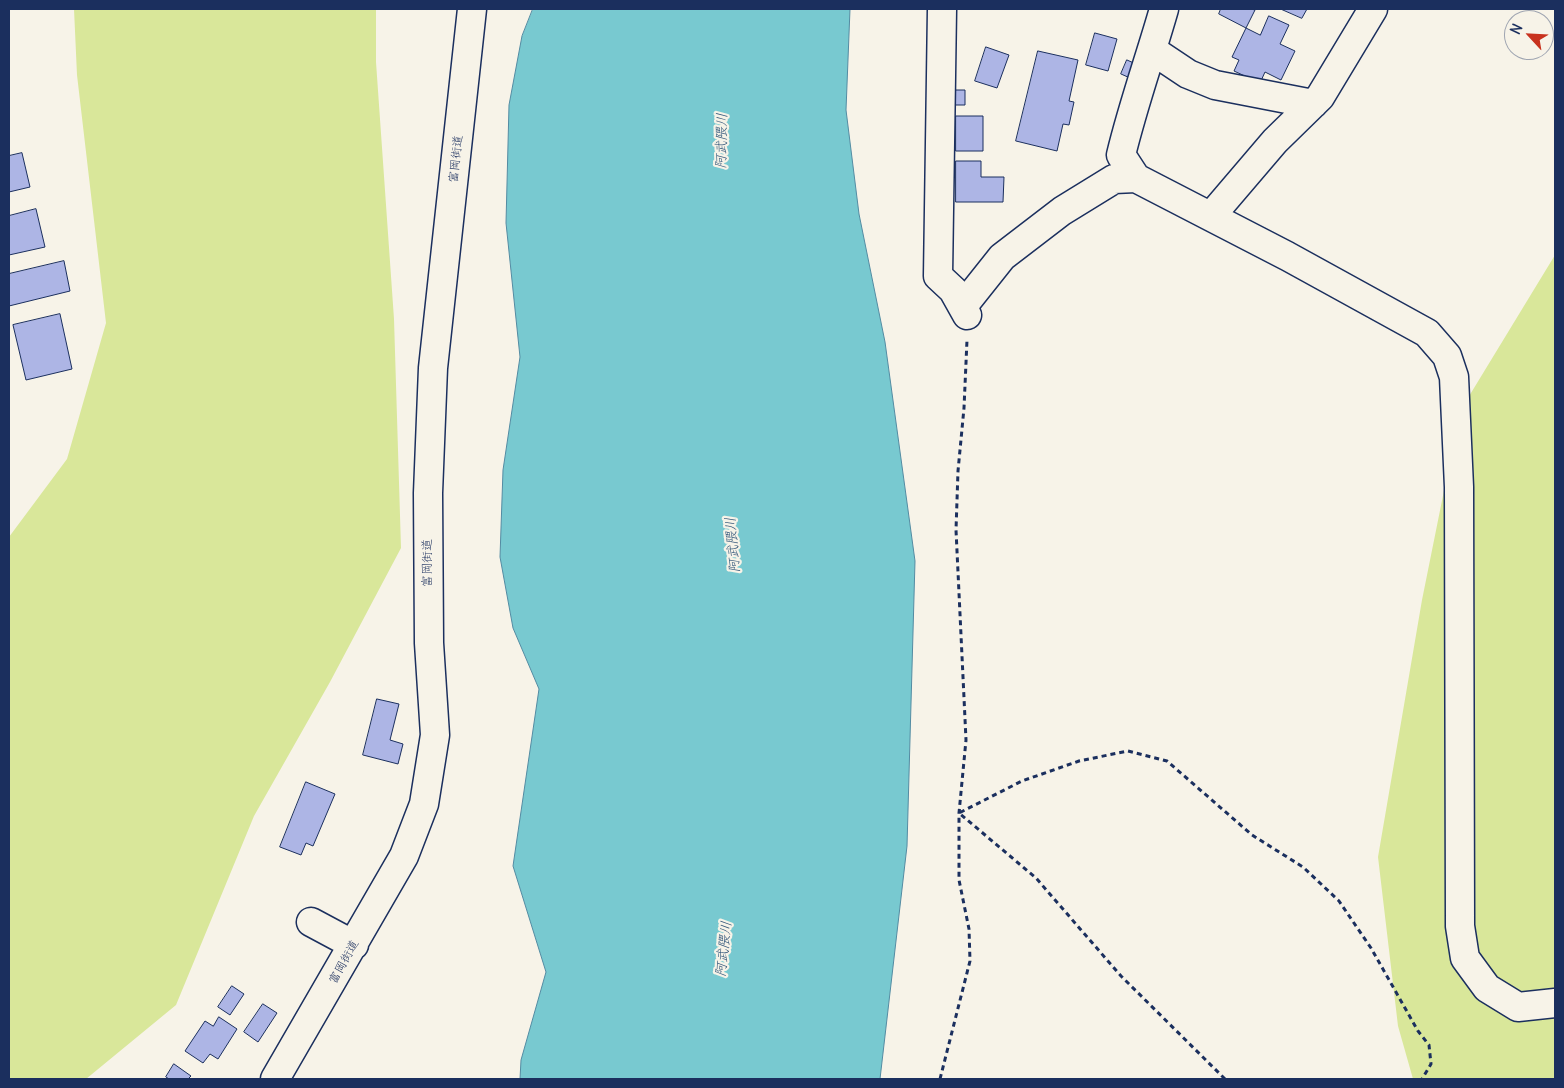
<!DOCTYPE html>
<meta charset="utf-8">
<style>
body{margin:0}
#map{position:relative;width:1564px;height:1088px;overflow:hidden;background:#f7f3e8;font-family:Delius,sans-serif}
canvas{display:block}
.frame{position:absolute;inset:0;border:10px solid #1b2f5e;pointer-events:none}
.north{position:absolute;left:1504px;top:10px;width:50px;height:50px;box-sizing:border-box;background:#f7f3e8;border:1px solid #9fa5b1;border-radius:50%;rotate:295deg;font-size:14px;font-weight:700;line-height:20px;text-align:center;color:#1b2f5e}
.north::after{content:'';display:block;margin:auto;width:18px;height:22px;background:#c8321e;clip-path:polygon(50% 0,100% 100%,50% 72%,0 100%)}
</style>
<div id="map">
<canvas width="1564" height="1088"></canvas>
<div class="frame"></div>
<div class="north">N</div>
</div>
<script>
const c = document.querySelector('canvas').getContext('2d');
c.lineJoin = 'round';
function paint(path, color) {
  c.fillStyle = color;
  c.fill(path, 'evenodd');
}
function trace(path, color, width, dash) {
  c.strokeStyle = color;
  c.lineWidth = width;
  c.lineCap = dash ? 'butt' : 'round';
  c.setLineDash(dash || []);
  c.stroke(path);
}
function write(font, color, halo, rows, align = 'center') {
  c.font = font + ' Delius,"Klee One",sans-serif';
  c.lineWidth = 4.5;
  c.setLineDash([]);
  c.textBaseline = 'middle';
  c.strokeStyle = halo;
  c.fillStyle = color;
  for (const [text, x, y, turn = 0] of rows) {
    c.save();
    c.translate(x, y);
    c.rotate((+turn || 0) * Math.PI / 180);
    c.textAlign = isNaN(turn) ? turn : align;
    if (halo) c.strokeText(text, 0, 0);
    c.fillText(text, 0, 0);
    c.restore();
  }
}
const green = new Path2D(`
 M74 9H376V62L394 319 401 548 330 682 254 816 176 1005 86 1079H9V537L67 459 106 323 77 75Z
 M1555 255V1079H1413L1398 1026 1378 857 1422 600 1460 411Z`);
const water = new Path2D(`
 M533 9H850L846 110 859 214 885 342 915 561 907 846 880 1079H520L521 1060 546 972 513 866 539 689 513 628 500 557 503 470 520 357 506 223 509 105 522 36Z`);
const building = new Path2D(`
 M1221 9H1251L1255 10 1246 28 1219 14Z
 M1281 9H1307L1302 18Z
 M1269 16 1289 25 1280 44 1295 51 1281 80 1265 72 1260 83 1234 71 1239 60 1232 57 1246 28 1260 35Z
 M1095 33 1117 39 1108 71 1086 65Z
 M986 47 1009 55 997 88 975 81Z
 M1038 51 1078 60 1069 101 1074 102 1069 125 1063 124 1057 151 1016 141Z
 M1127 60 1136 64 1130 78 1121 74Z
 M955 90H965V105H955Z
 M956 116H983V151H956Z
 M22 153 30 187 9 192V156Z
 M956 161H981V177H1004L1003 202H956Z
 M36 209 45 247 9 255V216Z
 M64 261 70 291 9 306V274Z
 M60 314 72 369 26 380 13 325Z
 M377 699 399 704 390 740 403 744 398 764 363 755Z
 M306 782 335 794 313 846 306 843 301 855 280 847Z
 M232 986 244 994 230 1015 218 1007Z
 M263 1004 277 1013 258 1042 244 1032Z
 M219 1017 237 1029 218 1059 210 1054 203 1063 185 1051 205 1021 213 1026Z
 M174 1064 191 1076 188 1079H169L166 1077Z`);
const path = new Path2D(`
 M940 1079 970 961 969 929 959 880V813L966 740 956 530 958 471 964 408 967 340
 M1225 1079 1121 976 1036 878 959 813 1022 781 1079 761 1128 751 1167 761 1252 835 1303 867 1339 901 1371 948 1418 1031 1429 1045 1431 1064 1422 1079`);
const minor = new Path2D(`
 M942 9 938 276 953 290 967 315
 M1152 50 1188 74 1215 85 1313 104
 M1136 178 1121 155C1133 105 1150 58 1164 9
 M1211 216 1275 141 1320 97 1373 9
 M963 306 1002 257 1062 211 1114 179 1136 178 1287 256 1427 333 1447 356 1454 377 1459 487 1460 926 1465 958 1487 988 1518 1007 1555 1003
 M311 922 354 945
 M275 1079 404 856 424 804 435 735 429 643 428 493 433 368 472 9`);
const streetNames = [
 ["富岡街道",456,159,-84],
 ["富岡街道",428,563,-90],
 ["富岡街道",344,962,-61]
];
const waterNames = [
 ["阿武隈川",722,141,-89],
 ["阿武隈川",733,545,-95],
 ["阿武隈川",724,949,-84]
];
paint(green, '#d9e79a');
paint(water, '#78c9d0');
trace(water, '#538ba2', 1);
paint(building, '#adb5e5');
trace(building, '#1b2f5e', 1);
trace(minor, '#1b2f5e', 31);
trace(path, '#1b2f5e', 3, [5, 4]);
trace(minor, '#f7f3e8', 28);
write('12px', '#1b2f5e', '#f7f3e8', streetNames);
write('italic 14px', '#32567a', '#f7f3e8', waterNames);
</script>
